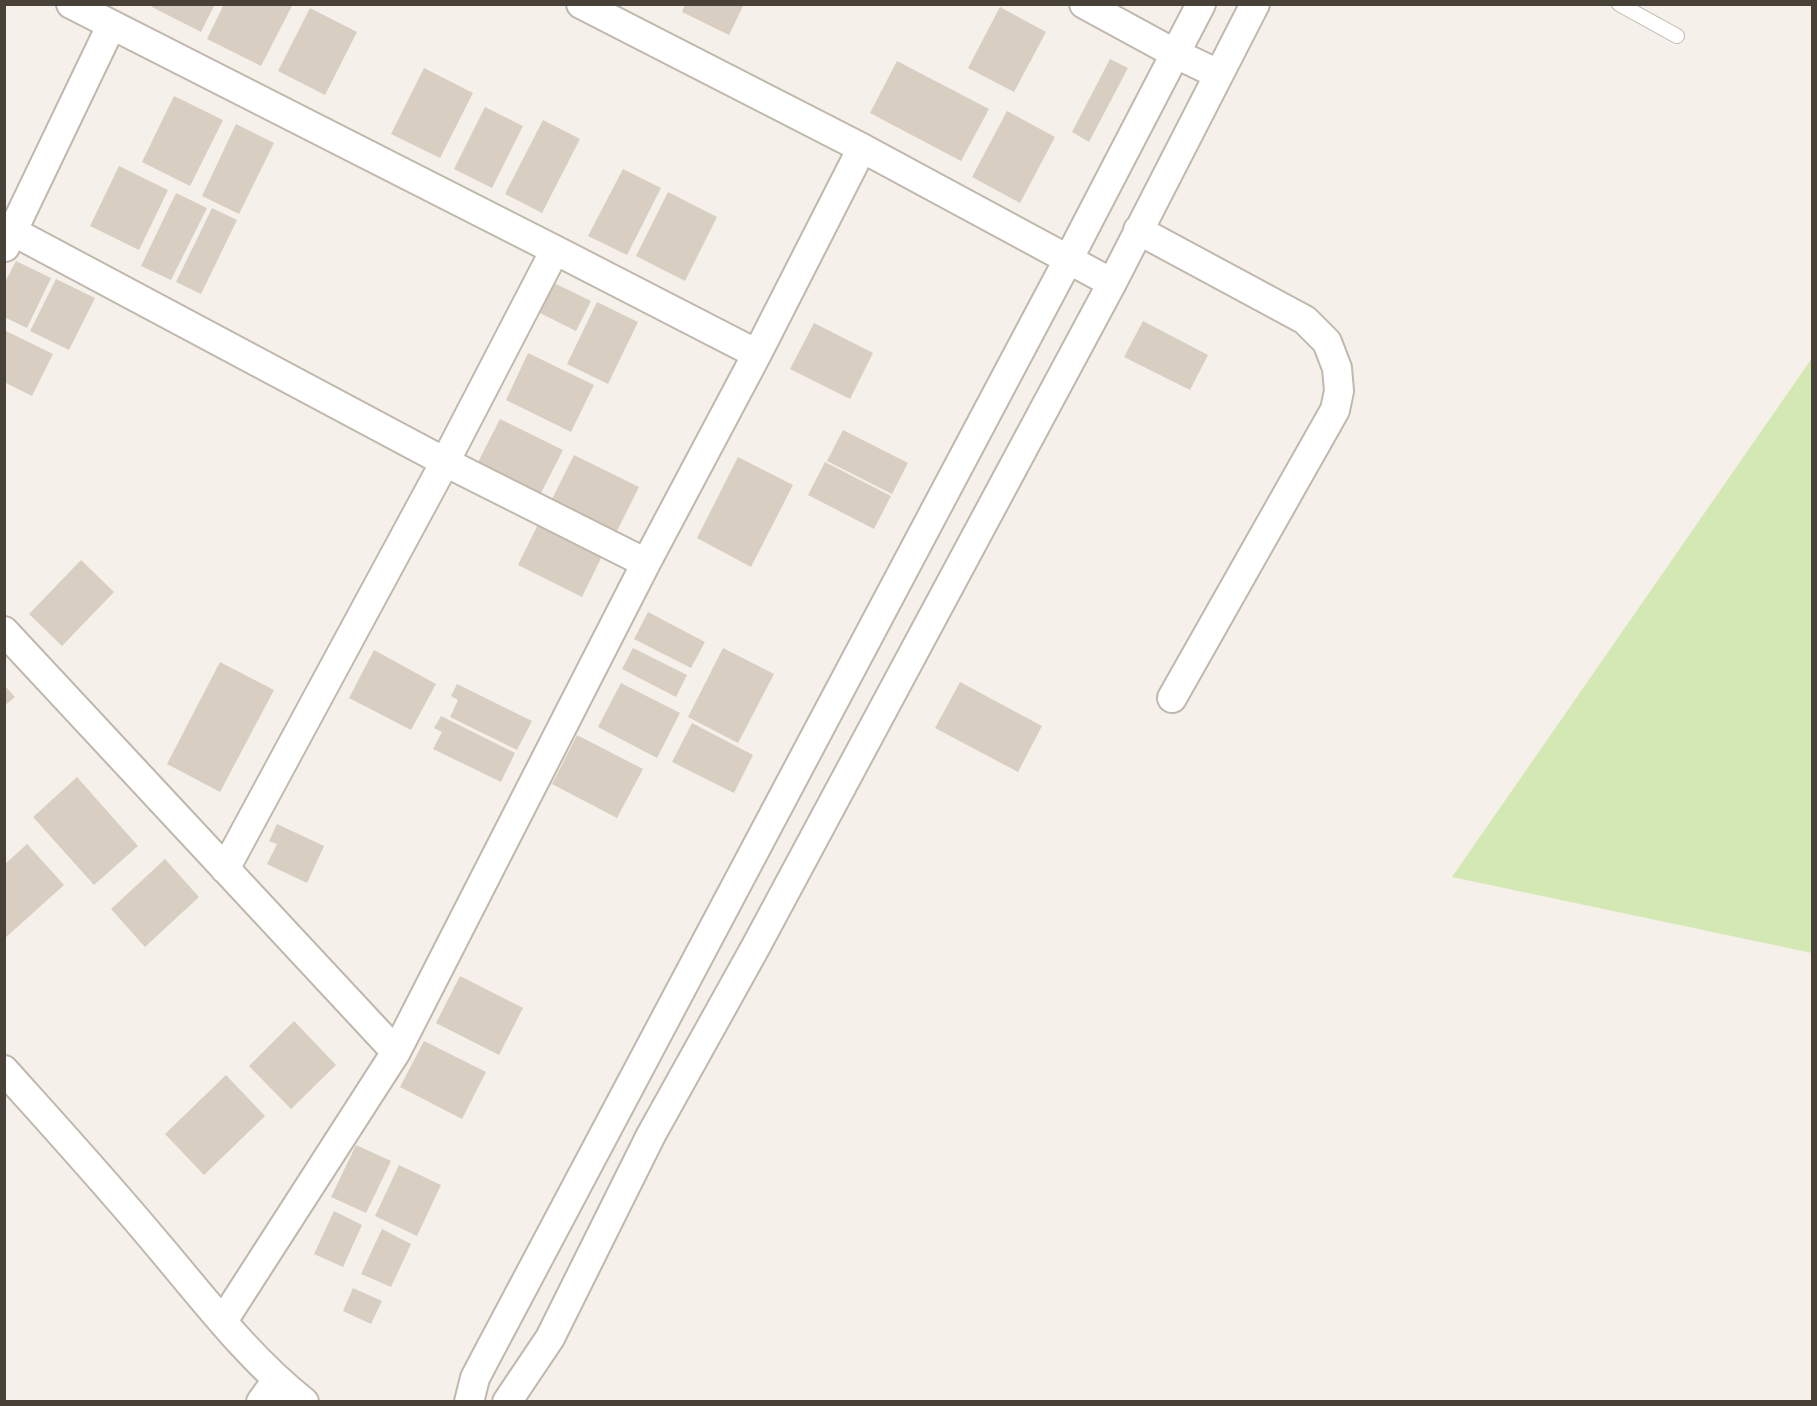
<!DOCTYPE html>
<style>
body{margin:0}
#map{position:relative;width:1817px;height:1406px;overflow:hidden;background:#f5f1ea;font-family:"Space Grotesk",sans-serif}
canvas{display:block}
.frame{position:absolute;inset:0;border:6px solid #484138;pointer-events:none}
</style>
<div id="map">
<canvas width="1817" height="1406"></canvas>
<div class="frame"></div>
</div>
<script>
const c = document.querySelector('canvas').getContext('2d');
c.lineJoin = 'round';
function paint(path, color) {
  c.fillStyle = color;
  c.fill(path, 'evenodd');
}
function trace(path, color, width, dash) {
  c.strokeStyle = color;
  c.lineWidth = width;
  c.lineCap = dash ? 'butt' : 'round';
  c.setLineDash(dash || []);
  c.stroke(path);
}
const green = new Path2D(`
 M1812 358V953L1452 877Z`);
const building = new Path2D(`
 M153 4H215L201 32 152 7Z
 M224 4H293L261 66 207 39Z
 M685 4H744L729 35 682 12Z
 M1000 7 1046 32 1014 92 968 68Z
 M310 8 357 32 325 95 278 71Z
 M1110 59 1128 68 1089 142 1072 132Z
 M897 61 989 109 961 161 870 113Z
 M424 68 473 93 440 158 391 134Z
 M174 96 223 120 190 186 142 162Z
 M485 107 523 126 492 188 454 169Z
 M1007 111 1055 137 1020 203 972 177Z
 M543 120 580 139 542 213 505 194Z
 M236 124 274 143 239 214 202 196Z
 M119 166 168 190 139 250 90 226Z
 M623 169 661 188 627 255 588 236Z
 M668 192 717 217 685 281 636 256Z
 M176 193 207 208 171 280 141 266Z
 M212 208 237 220 201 294 176 282Z
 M16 261 51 278 27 328 4 317V284Z
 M56 279 95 298 69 350 30 331Z
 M554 283 591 301 576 331 540 313Z
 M597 302 638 322 608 384 567 364Z
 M1143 321 1208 355 1190 390 1124 357Z
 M814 323 873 353 850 399 790 369Z
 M4 330 53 354 32 396 4 382Z
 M528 353 594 385 571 432 506 400Z
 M500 419 563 450 539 497 476 466Z
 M843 430 908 463 892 494 827 461Z
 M574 455 639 487 616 533 551 501Z
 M738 457 793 485 751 567 697 538Z
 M825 462 891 496 874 529 808 495Z
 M541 518 605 550 582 597 518 565Z
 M81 560 114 592 62 646 29 614Z
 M648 612 705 642 691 668 634 639Z
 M633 648 687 675 676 697 622 669Z
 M723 648 774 674 738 743 688 717Z
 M374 650 436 684 411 730 349 698Z
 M220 662 274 690 220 792 167 764Z
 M960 682 1042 726 1018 772 935 728Z
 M621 683 680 713 657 758 598 727Z
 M457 684 532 721 517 750 450 717 458 700 451 696Z
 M4 685 15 697 4 706Z
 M441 716 515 753 501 782 433 749 442 732 434 728Z
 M692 723 753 755 734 793 672 762Z
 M577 735 643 769 617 818 552 784Z
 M77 777 138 846 94 885 33 817Z
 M277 824 324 846 307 883 267 864 277 844 269 841Z
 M27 844 64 885 4 939V865Z
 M165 859 199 897 145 947 111 909Z
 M460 976 523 1008 499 1055 436 1023Z
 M294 1021 336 1065 291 1109 249 1066Z
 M424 1041 486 1072 462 1119 400 1087Z
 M226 1075 265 1116 204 1175 165 1134Z
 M356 1145 391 1161 366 1213 331 1197Z
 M399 1165 441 1185 417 1236 375 1216Z
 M334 1211 362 1225 343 1267 314 1254Z
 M382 1229 411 1244 391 1287 361 1274Z
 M353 1288 382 1301 371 1324 343 1311Z`);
const service = new Path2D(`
 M1619 4 1677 36`);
const minor = new Path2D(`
 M71 4 555 250
 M581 4 862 148
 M1084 4 1174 53 1218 74
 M1138 230 1305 320 1327 342 1337 368 1339 391 1335 410 1172 698
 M14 232 445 462 555 250 757 354
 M5 247 111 26
 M4 631 396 1052
 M225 869 445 462 646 563
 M4 1070C56 1128 108 1185 158 1245 204 1299 248 1358 304 1402
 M223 1321 396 1052 646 563 757 354 862 148 1112 283
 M261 1402 277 1380
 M469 1402 475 1378 486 1357 1068 260 1201 4
 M507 1402 550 1338 651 1135 755 948 1112 283 1255 4`);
paint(green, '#d4e8b4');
paint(building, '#d9cec2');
trace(service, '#c0b8ac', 16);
trace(minor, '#c0b8ac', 32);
trace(service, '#fff', 14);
trace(minor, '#fff', 28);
</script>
